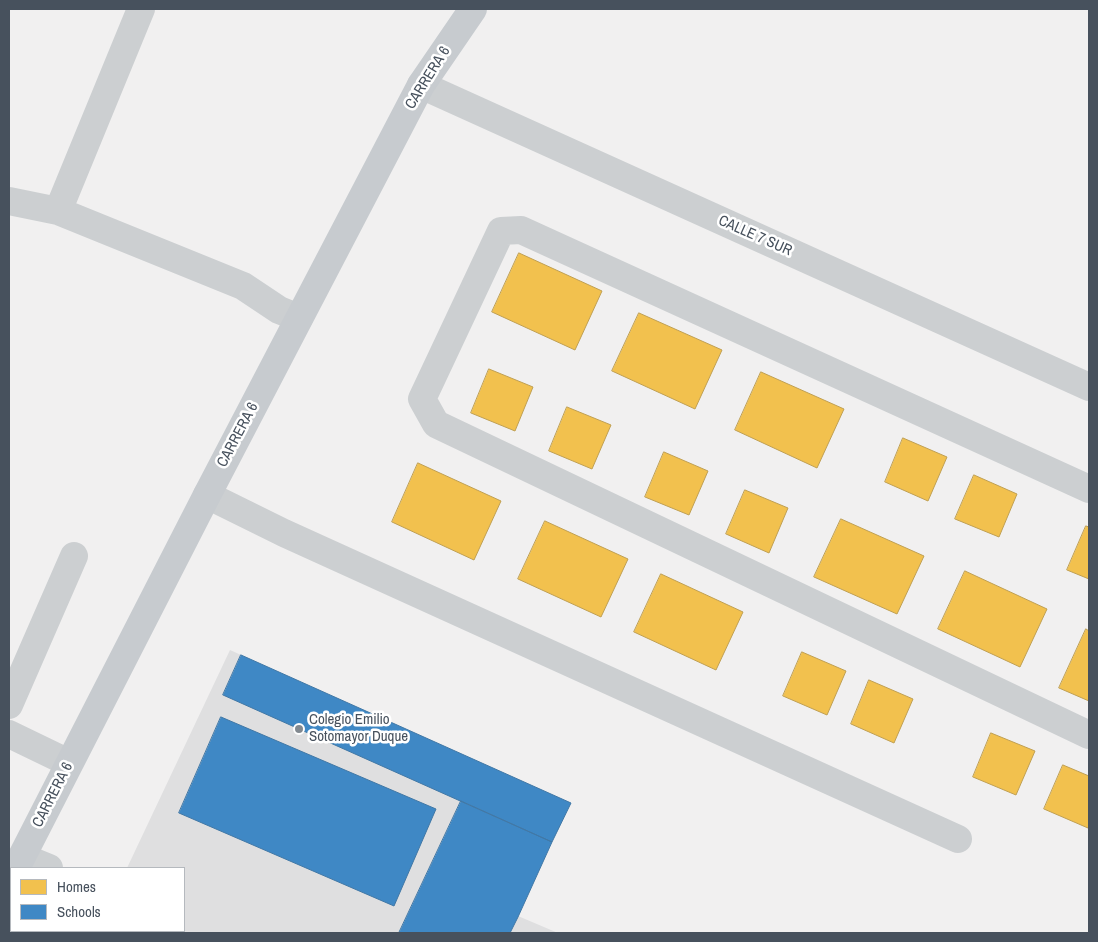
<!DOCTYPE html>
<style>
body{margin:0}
#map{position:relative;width:1098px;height:942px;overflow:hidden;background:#f1f0f0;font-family:"Archivo Narrow",sans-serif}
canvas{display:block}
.frame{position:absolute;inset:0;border:10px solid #47515d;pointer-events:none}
.legend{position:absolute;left:10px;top:867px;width:175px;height:65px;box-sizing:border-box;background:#fff;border:1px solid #b5b9be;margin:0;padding:6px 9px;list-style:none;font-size:15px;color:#47515d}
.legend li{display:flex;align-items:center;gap:10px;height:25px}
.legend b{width:25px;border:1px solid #b5b9be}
</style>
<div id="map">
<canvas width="1098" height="942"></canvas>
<div class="frame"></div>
<ul class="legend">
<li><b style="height:14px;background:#f2c14e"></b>Homes</li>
<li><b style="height:14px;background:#3f88c5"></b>Schools</li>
</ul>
</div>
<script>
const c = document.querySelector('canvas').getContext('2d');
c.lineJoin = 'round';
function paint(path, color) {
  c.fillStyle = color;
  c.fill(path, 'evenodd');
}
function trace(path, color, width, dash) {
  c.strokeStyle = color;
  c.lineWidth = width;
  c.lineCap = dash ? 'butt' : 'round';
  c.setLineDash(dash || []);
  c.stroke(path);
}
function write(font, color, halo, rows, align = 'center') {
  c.font = font + ' "Archivo Narrow",sans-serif';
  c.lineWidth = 5;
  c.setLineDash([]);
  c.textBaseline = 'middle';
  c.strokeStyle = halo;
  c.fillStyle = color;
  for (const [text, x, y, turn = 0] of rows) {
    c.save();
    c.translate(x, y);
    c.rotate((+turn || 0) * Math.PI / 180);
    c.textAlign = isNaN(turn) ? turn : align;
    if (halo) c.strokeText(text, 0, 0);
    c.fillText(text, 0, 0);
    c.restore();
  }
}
const education = new Path2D(`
 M230 650 571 803 552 842 518 916 558 933H96L97 931H184V868H127Z`);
const homes = new Path2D(`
 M519 253 602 291 575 350 492 312Z
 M639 313 722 350 695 409 612 371Z
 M489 369 533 387 515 431 471 413Z
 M761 372 844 409 817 468 735 430Z
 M567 407 611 425 592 469 549 451Z
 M903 438 947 457 928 501 885 482Z
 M664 452 708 471 689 515 645 497Z
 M418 463 501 501 474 560 392 522Z
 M974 475 1017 494 999 537 955 519Z
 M745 490 788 508 769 553 726 534Z
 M841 519 924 556 897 614 814 577Z
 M545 521 628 559 601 617 518 579Z
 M1086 526 1089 527V579L1067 570Z
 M965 571 1047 609 1020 667 938 629Z
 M661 574 743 612 716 670 634 632Z
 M1086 629 1089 631V701L1059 688Z
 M802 652 846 671 827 715 783 696Z
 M869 680 913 699 894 743 851 724Z
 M991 733 1035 751 1016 795 973 777Z
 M1063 765 1089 776V825L1088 828 1044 809Z`);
const schools = new Path2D(`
 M241 655 571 803 552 842 223 695Z
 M221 717 436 809 394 906 179 813Z
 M461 801 552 842 518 917 510 933H399Z`);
const minor = new Path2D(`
 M421 85 1089 387
 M9 201 58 211 243 286 279 310 299 318
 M58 211 141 9
 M1089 489 521 230 501 231 422 399 436 424 1089 735
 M207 495 284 533 958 839
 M9 705 74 556
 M9 734 69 763
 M22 857 49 868`);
const major = new Path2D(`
 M16 868 207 495 421 85 473 9`);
const markers = [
 [299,729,5,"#828990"]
];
const streetNames = [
 ["CARRERA 6",428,78,-58],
 ["CALLE 7 SUR",755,236,24],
 ["CARRERA 6",238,435,-62],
 ["CARRERA 6",53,795,-63]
];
const poiNames = [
 ["Colegio Emilio",309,720],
 ["Sotomayor Duque",309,737]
];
paint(education, '#dfdfe0');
paint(homes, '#f2c14e');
trace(homes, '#bf9f52', 1);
paint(schools, '#3f88c5');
trace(schools, '#4178a6', 1);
trace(minor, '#cccfd1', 28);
trace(major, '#c7cbcf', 28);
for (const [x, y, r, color] of markers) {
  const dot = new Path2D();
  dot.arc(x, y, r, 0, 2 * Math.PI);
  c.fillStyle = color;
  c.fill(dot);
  trace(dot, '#fff', 2);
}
write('15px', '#47515d', '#fff', streetNames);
write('15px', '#47515d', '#fff', poiNames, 'left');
</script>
